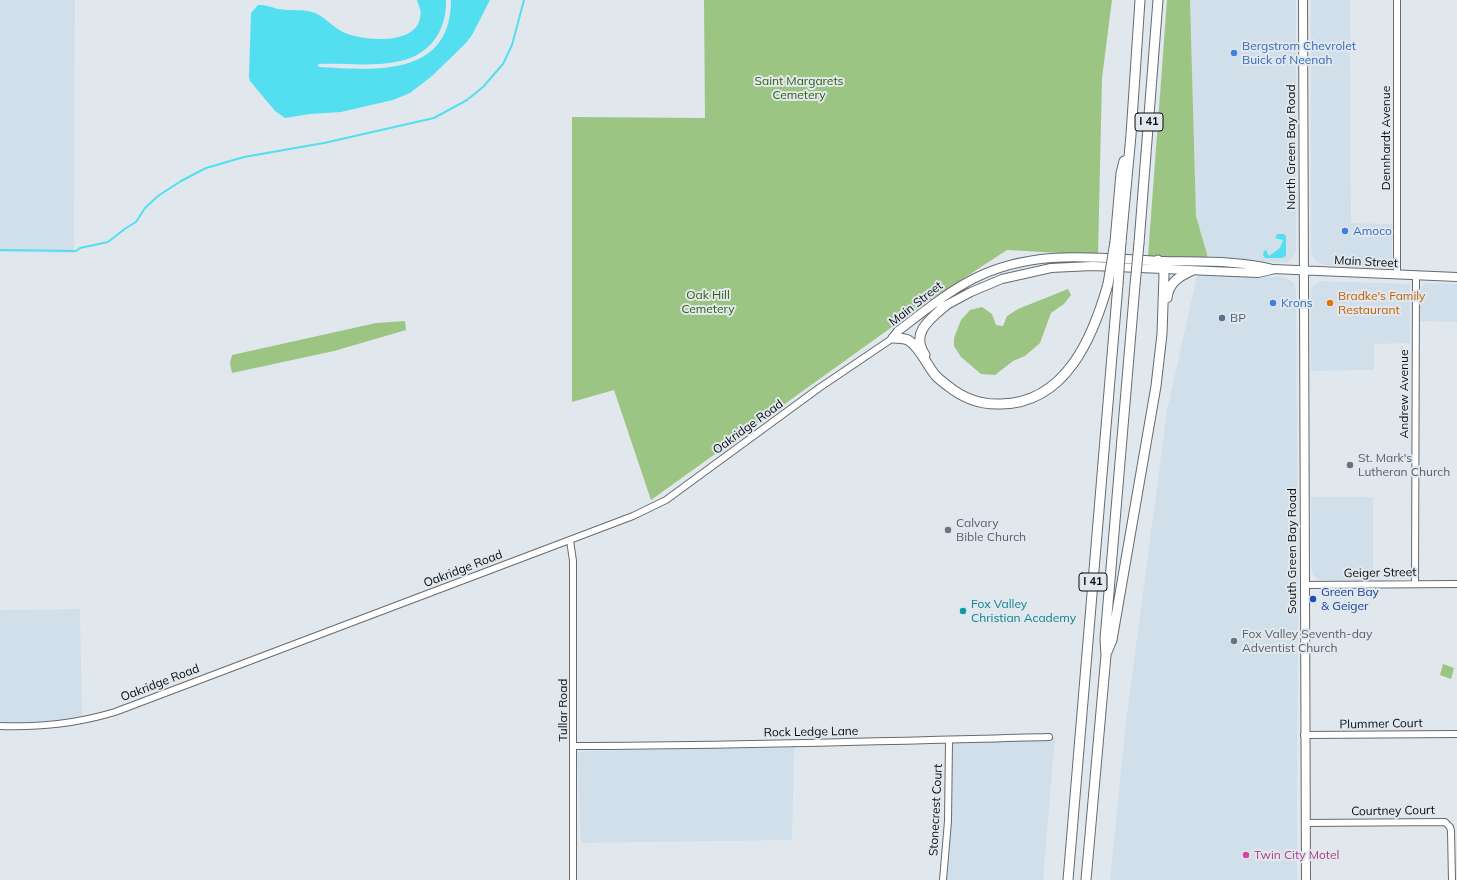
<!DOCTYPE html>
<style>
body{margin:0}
canvas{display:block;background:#e0e8ee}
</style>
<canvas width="1457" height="880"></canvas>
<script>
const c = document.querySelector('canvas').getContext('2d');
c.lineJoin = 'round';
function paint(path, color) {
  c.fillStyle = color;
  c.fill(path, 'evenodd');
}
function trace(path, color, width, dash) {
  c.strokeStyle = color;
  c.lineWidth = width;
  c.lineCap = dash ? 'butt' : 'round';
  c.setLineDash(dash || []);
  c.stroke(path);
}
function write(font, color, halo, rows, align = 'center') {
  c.font = font + ' Mulish,sans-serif';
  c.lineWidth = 4;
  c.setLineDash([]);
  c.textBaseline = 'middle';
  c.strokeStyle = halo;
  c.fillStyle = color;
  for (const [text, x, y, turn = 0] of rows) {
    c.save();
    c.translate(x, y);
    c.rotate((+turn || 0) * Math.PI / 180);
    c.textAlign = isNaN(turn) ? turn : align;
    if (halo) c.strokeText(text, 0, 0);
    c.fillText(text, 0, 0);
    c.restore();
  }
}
const built = new Path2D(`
 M0 0H75L74 253 0 252Z
 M1190 0H1296V251L1291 260 1286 263 1207 259V254L1196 216Z
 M1311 0H1350L1351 223 1392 224V266L1388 268 1324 265 1316 261 1311 254Z
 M1197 275 1285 277 1294 283 1296 290 1298 585 1297 880H1110L1126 721 1167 411Z
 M1321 281 1410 284V343L1374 344V370L1311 371V290L1313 286Z
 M1425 283 1457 284V322L1420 321 1421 287Z
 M1311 497H1373V580H1319L1313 575 1311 567Z
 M80 609 82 716 54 721 6 722 0 721V610Z
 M1055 737 1043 880H943L949 741Z
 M794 747 792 840 581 843 577 753 586 751Z`);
const green = new Path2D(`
 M704 0H1112L1102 78 1098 255 1007 250 924 304 651 500 614 390 572 402V117L705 118Z
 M1167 0H1190L1196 216 1207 254V259L1148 256Z
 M1068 289 1071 295 1064 304 1051 313 1040 343 1025 356 1013 361 995 375 981 374 961 357 954 346V338L961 320 970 310 982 307 992 314 996 325 1003 326 1007 316 1018 309Z
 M405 321 406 330 334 351 232 373 230 363 232 355 376 323Z
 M1443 664 1454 668 1451 679 1440 675Z`);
const water = new Path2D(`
 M417 0H446C447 30 430 55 400 61 376 67 344 63 319 64L318 65 319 67C374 70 451 78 451 0H490L472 35 466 43 432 76 410 93 393 100 341 112 310 114 285 118 275 111 250 81 249 77 251 13 258 5C266 5 271 7 278 9 290 11 301 9 312 12 325 16 333 28 345 33 364 41 416 45 420 18 422 12 419 6 417 0Z
 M1277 234H1284L1286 236V256L1282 258H1265L1263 255 1264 251 1266 250 1269 256 1280 248 1283 240 1275 238Z`);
const stream = new Path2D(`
 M0 250 76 251 80 248 108 242 126 228 136 222 145 208 158 196 181 181 206 168 244 157 324 143 434 118 467 100 483 87 503 64 512 45 524 0`);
const minor = new Path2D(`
 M1397 0V275
 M570 540 573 561V880
 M1415 584 1416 276
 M1304 585 1457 584
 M0 726C41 727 75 724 115 712L633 516 666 500 819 388 893 338
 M1304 735 1457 734
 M574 746C732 746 891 741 1049 737
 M1305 823 1445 822 1450 827 1451 831 1452 880
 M943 880 948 821 949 741`);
const major = new Path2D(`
 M1303 0 1306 880
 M941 308 971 292 1002 279 1051 268 1092 266 1258 273 1271 270
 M893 338 898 331C922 313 946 293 973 279 1034 248 1096 258 1161 261 1198 262 1238 260 1273 269L1457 277`);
const highway = new Path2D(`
 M1115 242 1121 173 1124 161
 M1121 242 1131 135 1140 0
 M1139 243 1158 0
 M1167 298C1169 283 1178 277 1191 271
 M893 338C898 338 903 338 908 340 920 347 927 366 936 376 939 379 944 383 948 386 963 398 982 405 1001 404 1066 403 1093 337 1108 284
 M925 355C910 333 930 319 945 306
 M1107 652 1112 640 1156 386 1162 334 1164 275 1163 269 1158 260
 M1068 880 1118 284
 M1086 880 1106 655 1105 639 1135 285`);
const highwayBridge = new Path2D(`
 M1108 284 1115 242
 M1118 284 1121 242
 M1135 285 1139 243`);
const markers = [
 [1234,53,4,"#3f7fe0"],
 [1345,231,4,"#3f7fe0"],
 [1273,303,4,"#3f7fe0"],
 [1330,303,4,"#e8710a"],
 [1222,318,4,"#5c6f8a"],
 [1350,465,4,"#6b7280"],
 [948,530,4,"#6b7280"],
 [1313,599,4,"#1a4fb4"],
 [963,611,4,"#0f9aa8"],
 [1234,641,4,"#6b7280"],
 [1246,855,4,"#d1479c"]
];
const shields = [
 [1149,122,28],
 [1093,582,28]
];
const shieldNames = [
 ["I 41",1149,122],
 ["I 41",1093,582]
];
const shopNames = [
 ["Bergstrom Chevrolet",1242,46],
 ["Buick of Neenah",1242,60],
 ["Amoco",1353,231],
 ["Krons",1281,303]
];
const parkNames = [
 ["Saint Margarets",799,81],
 ["Cemetery",799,95],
 ["Oak Hill",708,295],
 ["Cemetery",708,309]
];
const streetNames = [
 ["Dennhardt Avenue",1386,138,-90],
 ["North Green Bay Road",1291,147,-90],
 ["Main Street",1366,262,3],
 ["Main Street",916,304,-38],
 ["Andrew Avenue",1404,394,-90],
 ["Oakridge Road",748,427,-36],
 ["South Green Bay Road",1292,551,-90],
 ["Oakridge Road",463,569,-21],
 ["Geiger Street",1380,573,-1],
 ["Oakridge Road",160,683,-21],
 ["Tullar Road",563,710,-90],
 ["Plummer Court",1381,724,-1],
 ["Rock Ledge Lane",811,732,-1],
 ["Stonecrest Court",936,810,-87],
 ["Courtney Court",1393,811,-1]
];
const foodNames = [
 ["Bradke's Family",1338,296],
 ["Restaurant",1338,310]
];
const serviceNames = [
 ["BP",1230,318]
];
const worshipNames = [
 ["St. Mark's",1358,458],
 ["Lutheran Church",1358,472],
 ["Calvary",956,523],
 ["Bible Church",956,537],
 ["Fox Valley Seventh-day",1242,634],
 ["Adventist Church",1242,648]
];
const transitNames = [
 ["Green Bay",1321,592],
 ["& Geiger",1321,606]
];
const cultureNames = [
 ["Fox Valley",971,604],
 ["Christian Academy",971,618]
];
const hotelNames = [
 ["Twin City Motel",1254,855]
];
paint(built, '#d1dfeb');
paint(green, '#9cc584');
paint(water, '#53dff0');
trace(stream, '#53dff0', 2);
trace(minor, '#646b71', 8);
trace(major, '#646b71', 10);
trace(highway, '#646b71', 11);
trace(minor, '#fff', 6);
trace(major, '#fff', 8);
trace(highway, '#fff', 9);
trace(highwayBridge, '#646b71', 11, []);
trace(highwayBridge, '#fff', 9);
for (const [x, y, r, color] of markers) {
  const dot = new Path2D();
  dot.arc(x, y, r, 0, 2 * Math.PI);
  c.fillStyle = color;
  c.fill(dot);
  trace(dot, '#e0e8ee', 1.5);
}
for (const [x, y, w] of shields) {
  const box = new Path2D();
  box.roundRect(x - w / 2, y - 9, w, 18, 3);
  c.fillStyle = '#e0e8ee';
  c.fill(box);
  trace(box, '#090b0e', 1);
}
write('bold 11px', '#090b0e', null, shieldNames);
write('12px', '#366cbe', '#e0e8ee', shopNames, 'left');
write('12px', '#325e07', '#e0e8ee', parkNames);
write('12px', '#090b0e', '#e0e8ee', streetNames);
write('12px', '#c56008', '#e0e8ee', foodNames, 'left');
write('12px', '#4e5e75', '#e0e8ee', serviceNames, 'left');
write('12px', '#5b616d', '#e0e8ee', worshipNames, 'left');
write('12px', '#164399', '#e0e8ee', transitNames, 'left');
write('12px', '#0d838f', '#e0e8ee', cultureNames, 'left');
write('12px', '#b23c85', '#e0e8ee', hotelNames, 'left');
</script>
